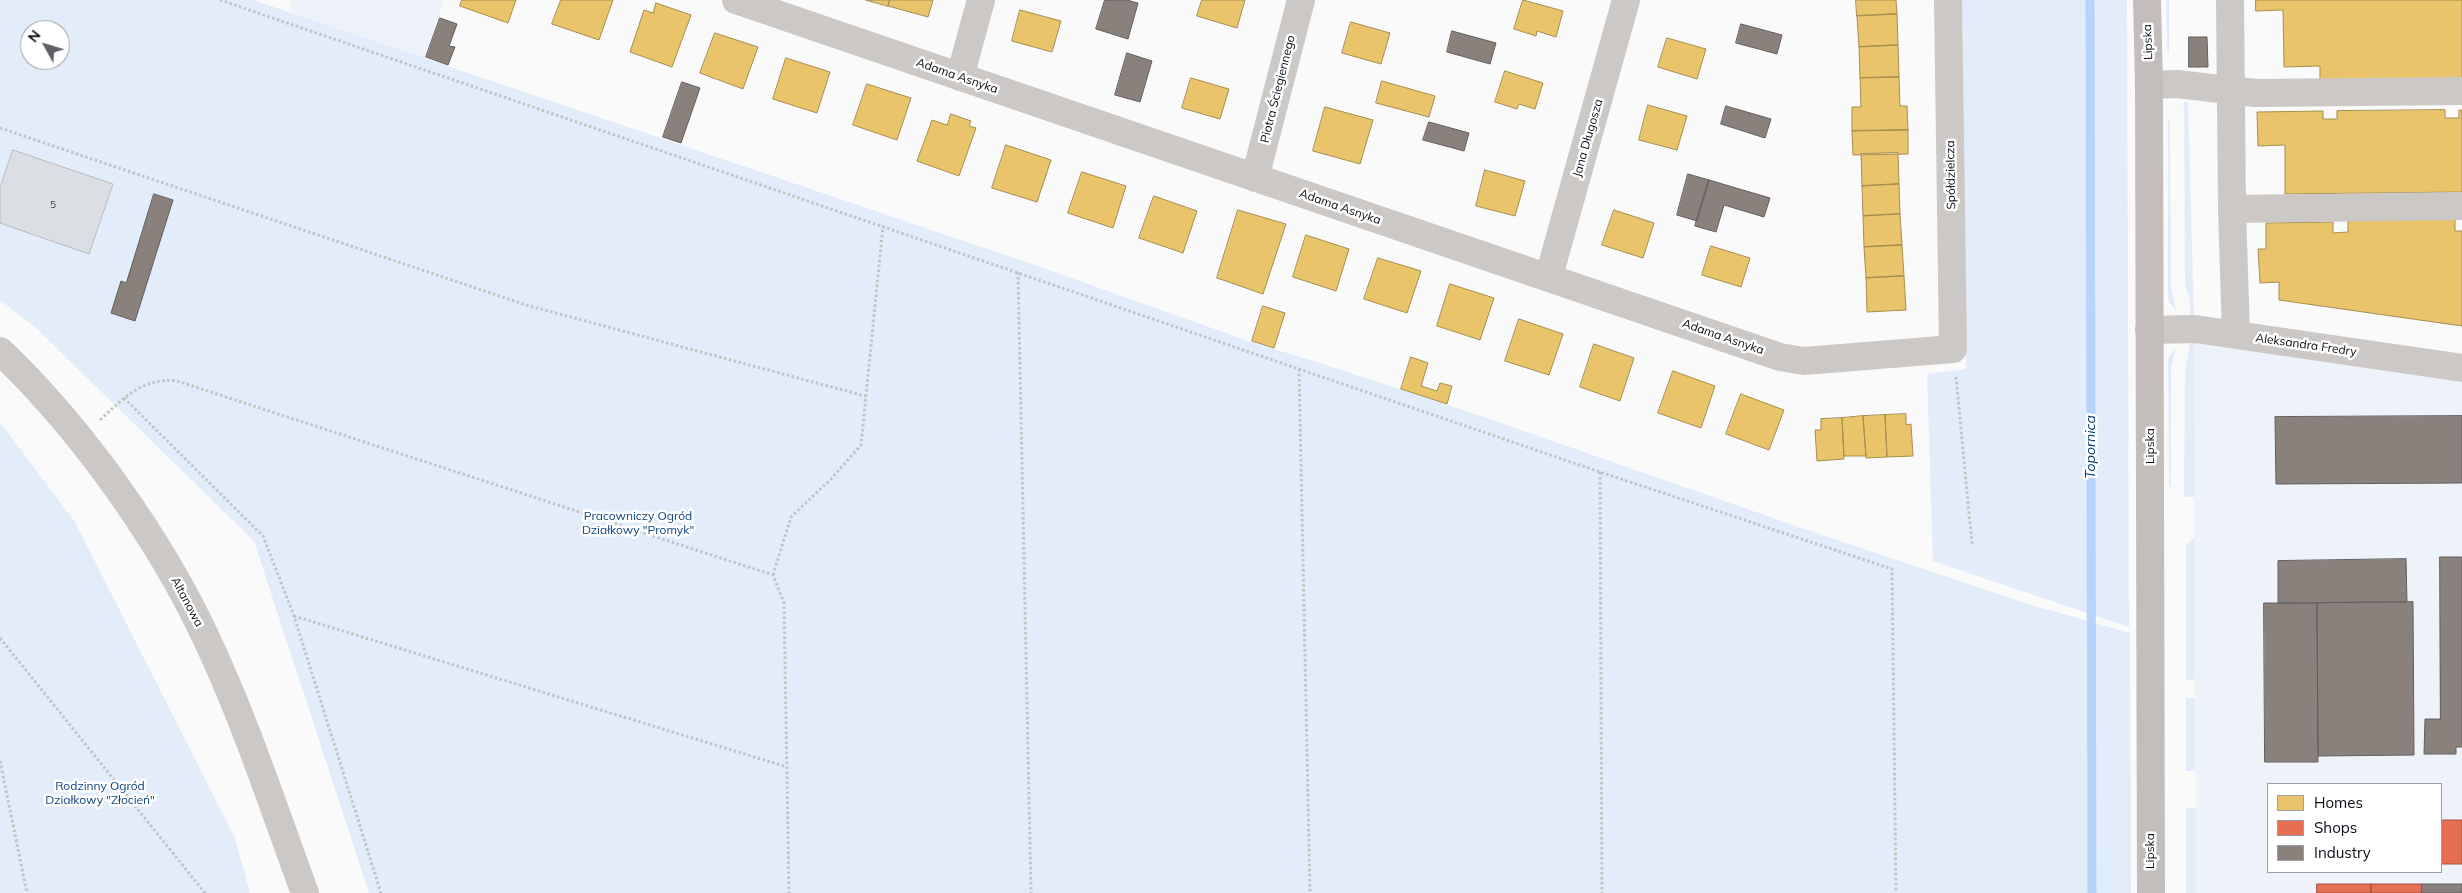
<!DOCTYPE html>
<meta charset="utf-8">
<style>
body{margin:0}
#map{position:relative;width:2462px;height:893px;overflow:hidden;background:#fafafa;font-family:Mulish,sans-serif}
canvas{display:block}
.legend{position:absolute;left:2267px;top:783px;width:175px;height:90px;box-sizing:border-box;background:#fff;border:1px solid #9c9ea1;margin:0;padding:6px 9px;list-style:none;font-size:15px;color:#080d15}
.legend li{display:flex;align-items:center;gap:10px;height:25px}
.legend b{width:25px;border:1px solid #9c9ea1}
.north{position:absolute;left:20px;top:20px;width:50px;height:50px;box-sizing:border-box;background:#fff;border:1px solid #9c9ea1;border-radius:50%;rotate:309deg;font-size:14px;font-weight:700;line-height:20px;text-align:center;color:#080d15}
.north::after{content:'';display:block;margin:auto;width:18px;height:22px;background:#5d6065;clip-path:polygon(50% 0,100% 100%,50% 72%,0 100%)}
</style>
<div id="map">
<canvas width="2462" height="893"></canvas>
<ul class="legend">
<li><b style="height:14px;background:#e9c46a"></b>Homes</li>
<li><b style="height:14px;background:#e76f51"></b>Shops</li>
<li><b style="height:14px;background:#8a817c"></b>Industry</li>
</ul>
<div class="north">N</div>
</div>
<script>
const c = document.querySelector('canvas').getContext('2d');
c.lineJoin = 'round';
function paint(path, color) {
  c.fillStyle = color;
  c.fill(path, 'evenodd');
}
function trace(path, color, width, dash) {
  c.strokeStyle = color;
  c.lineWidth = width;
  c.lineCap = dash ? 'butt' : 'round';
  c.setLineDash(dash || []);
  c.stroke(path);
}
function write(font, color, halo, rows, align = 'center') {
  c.font = font + ' Mulish,sans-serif';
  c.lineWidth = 5;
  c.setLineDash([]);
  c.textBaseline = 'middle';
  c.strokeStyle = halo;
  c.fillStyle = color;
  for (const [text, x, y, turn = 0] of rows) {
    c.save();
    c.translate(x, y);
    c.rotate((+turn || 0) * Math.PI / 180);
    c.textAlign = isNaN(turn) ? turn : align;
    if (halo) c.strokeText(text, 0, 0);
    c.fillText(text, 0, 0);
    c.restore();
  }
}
const built = new Path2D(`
 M292 0H444L424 60 289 12Z
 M2194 343 2462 382V893H2196ZM2268 784H2441V872H2268Z`);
const green = new Path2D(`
 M0 0H253L1032 264 1251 342 1326 365 1475 414 1799 527 2028 604 2130 633 2131 893H369L254 541 37 329 0 300ZM30 30H60V60H30Z
 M1962 0H2127L2129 627 1933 561 1927 374 1966 369Z
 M2166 0H2169V54L2167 49Z
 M2188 101 2194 315H2190V301L2185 285 2184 102Z
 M2170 117 2171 286 2176 311 2168 300V123Z
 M2194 343 2195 497H2184L2185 371 2190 344Z
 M2176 346 2171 369V489L2169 484 2168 359Z
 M0 422 75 522 235 838 250 893H0Z
 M2195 537V679L2186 680V545Z
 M2186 698H2195V771H2186Z
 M2186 808H2196V893H2186Z`);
const homes = new Path2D(`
 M462 0H516L508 23 460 6Z
 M561 0H613L599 40 552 24Z
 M866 0H890L888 6Z
 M890 0H933L928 17 888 6Z
 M1202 0H1245L1237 28 1197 16Z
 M1523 0 1563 11 1556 37 1537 31 1536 36 1514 29Z
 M1856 0H1896L1897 14 1857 16Z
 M2256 0H2462V79L2320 81V66L2284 67 2283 10 2256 11Z
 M656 3 691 15 672 67 630 52 644 10 653 13Z
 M1020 10 1061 21 1052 52 1012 41Z
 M1897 14 1898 45 1859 47 1857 16Z
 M1351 22 1390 33 1381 64 1342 53Z
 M715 33 758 47 743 89 700 73Z
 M1667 38 1706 49 1697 79 1658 67Z
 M1898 45 1899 77 1860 78 1859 47Z
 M786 58 830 72 817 113 773 99Z
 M1505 71 1543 83 1535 109 1519 104 1517 109 1495 102Z
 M1899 77 1900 106H1907L1908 130 1852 131V107H1861L1860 78Z
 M1191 78 1229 89 1220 119 1182 108Z
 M1382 81 1435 96 1429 117 1376 103Z
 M867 84 911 98 897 140 853 125Z
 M1648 105 1687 116 1677 150 1639 140Z
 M1325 107 1373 120 1360 164 1313 151Z
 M2445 110V118H2459V110H2462V192L2285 194V145L2258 146 2257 112 2323 111V119H2337V111Z
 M951 114 971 121 969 126 976 128 959 176 917 161 932 120 947 125Z
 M1908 130V154L1853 155 1852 131Z
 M1006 145 1051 160 1037 202 992 188Z
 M1898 153 1899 184 1862 186 1861 154Z
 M1485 170 1525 181 1515 216 1476 206Z
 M1082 172 1126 186 1113 228 1068 213Z
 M1899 184 1900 214 1863 216 1862 186Z
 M1154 196 1197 211 1183 253 1139 238Z
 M1238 210 1286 224 1263 294 1217 278Z
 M1614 210 1654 223 1643 258 1602 245Z
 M1900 214 1902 245 1864 247 1863 216Z
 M2455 220V231H2462V326L2279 300V282L2260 283 2258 249H2266V223L2333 222V233L2348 232V221Z
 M1306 235 1349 249 1336 291 1293 277Z
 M1902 245 1904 276 1866 278 1864 247Z
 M1711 246 1750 258 1741 287 1702 275Z
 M1378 258 1421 271 1407 313 1364 299Z
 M1904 276 1906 310 1867 312 1866 278Z
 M1450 284 1494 298 1480 340 1437 326Z
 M1263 306 1285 313 1274 348 1252 341Z
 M1519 319 1563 334 1549 375 1505 361Z
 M1594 344 1634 358 1620 401 1580 387Z
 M1411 357 1428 363 1421 386 1437 391 1440 383 1452 386 1447 404 1401 389Z
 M1673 371 1715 386 1701 428 1658 413Z
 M1741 394 1784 410 1769 450 1726 434Z
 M1906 414V425L1911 424 1913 456 1887 457 1885 415Z
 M1885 415 1887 457 1866 458 1863 416Z
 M1863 416 1866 456H1844L1842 418Z
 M1842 418 1844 459 1817 461 1815 430H1821V419Z`);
const shops = new Path2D(`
 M2441 820H2462V864H2441Z
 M2317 884H2371V893H2317Z
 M2371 884H2422V893H2371Z`);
const industry = new Path2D(`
 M1105 0H1127L1138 3 1128 39 1096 29Z
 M440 18 457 24 449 46 455 47 448 65 426 57Z
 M1741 24 1782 35 1777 54 1736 43Z
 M1452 31 1496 43 1490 64 1447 52Z
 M2189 37H2207L2208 67H2189Z
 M1127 53 1152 61 1140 102 1115 95Z
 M682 82 700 88 681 143 663 137Z
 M1726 106 1771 119 1765 138 1721 124Z
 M1429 122 1469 133 1464 151 1423 140Z
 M1688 174 1709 180 1697 221 1677 215Z
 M1709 180 1770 198 1764 217 1724 205 1716 232 1695 226Z
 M154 194 173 200 135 321 111 313 121 281 126 283Z
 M2462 416V483L2276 484 2275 417Z
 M2440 557H2462V747H2456V754H2424L2425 719H2440Z
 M2406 559 2407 602 2278 603V561Z
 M2413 602 2414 755 2318 756 2317 603Z
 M2264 603H2317L2318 762H2265Z
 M2422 884H2462V893H2422Z`);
const stream = new Path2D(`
 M2090 0 2092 893`);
const building = new Path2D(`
 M13 150 113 184 89 254 0 223V188Z`);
const path = new Path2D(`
 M220 0 1600 472 1892 569 1896 893
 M0 128 526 305 865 396
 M1018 272 1031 893
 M1299 369 1310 893
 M1956 377 1972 544
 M124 398 263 536 294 616 381 893
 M100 420C124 398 143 377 177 381L773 575 784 603 789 893
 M1600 472 1602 893
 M773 575 791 517 831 479 861 445 883 226
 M294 616 787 767
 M0 638 205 893
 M0 761 27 893`);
const street = new Path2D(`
 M736 0 1780 357 1804 361 1953 349 1948 0
 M2230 0 2232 209 2236 335
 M960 77 981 0
 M2149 85 2177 84 2255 93 2462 91
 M1255 178 1301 0
 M2232 209 2462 206
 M1549 276 1626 0
 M2149 330 2195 329 2462 368
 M0 351C81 428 161 540 208 642 246 723 274 809 305 893`);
const secondary = new Path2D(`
 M2147 0 2149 85 2151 893`);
const numberNames = [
 ["5",53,205]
];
const streetNames = [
 ["Lipska",2148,42,-92],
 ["Adama Asnyka",957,76,19],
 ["Piotra Ściegiennego",1278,89,-76],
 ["Jana Długosza",1588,138,-74],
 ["Spółdzielcza",1951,175,-91],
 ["Adama Asnyka",1340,207,19],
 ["Adama Asnyka",1723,337,19],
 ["Aleksandra Fredry",2306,345,8],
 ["Lipska",2150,446,-90],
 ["Altanowa",187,602,62],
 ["Lipska",2150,851,-90]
];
const parkNames = [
 ["Pracowniczy Ogród",638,516],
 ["Działkowy \"Promyk\"",638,530],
 ["Rodzinny Ogród",100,786],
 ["Działkowy \"Złocień\"",100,800]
];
const waterNames = [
 ["Topornica",2091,447,-90]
];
paint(built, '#eef3fb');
paint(green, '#e3ecfa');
paint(homes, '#e9c46a');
trace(homes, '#a68d50', 1);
paint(shops, '#e76f51');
trace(shops, '#a4523f', 1);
paint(industry, '#8a817c');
trace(industry, '#635e5d', 1);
trace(stream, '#b6d3fb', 9);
paint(building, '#dbdee2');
trace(building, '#b9bbc0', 1);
trace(path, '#c4c2c2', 3, [2.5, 2.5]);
trace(street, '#ccc8c6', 28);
trace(secondary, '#c3bebc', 28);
write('10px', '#3d4148', null, numberNames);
write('12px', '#080d15', '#fff', streetNames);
write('12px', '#134382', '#fff', parkNames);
write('italic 14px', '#023472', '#fff', waterNames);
</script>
